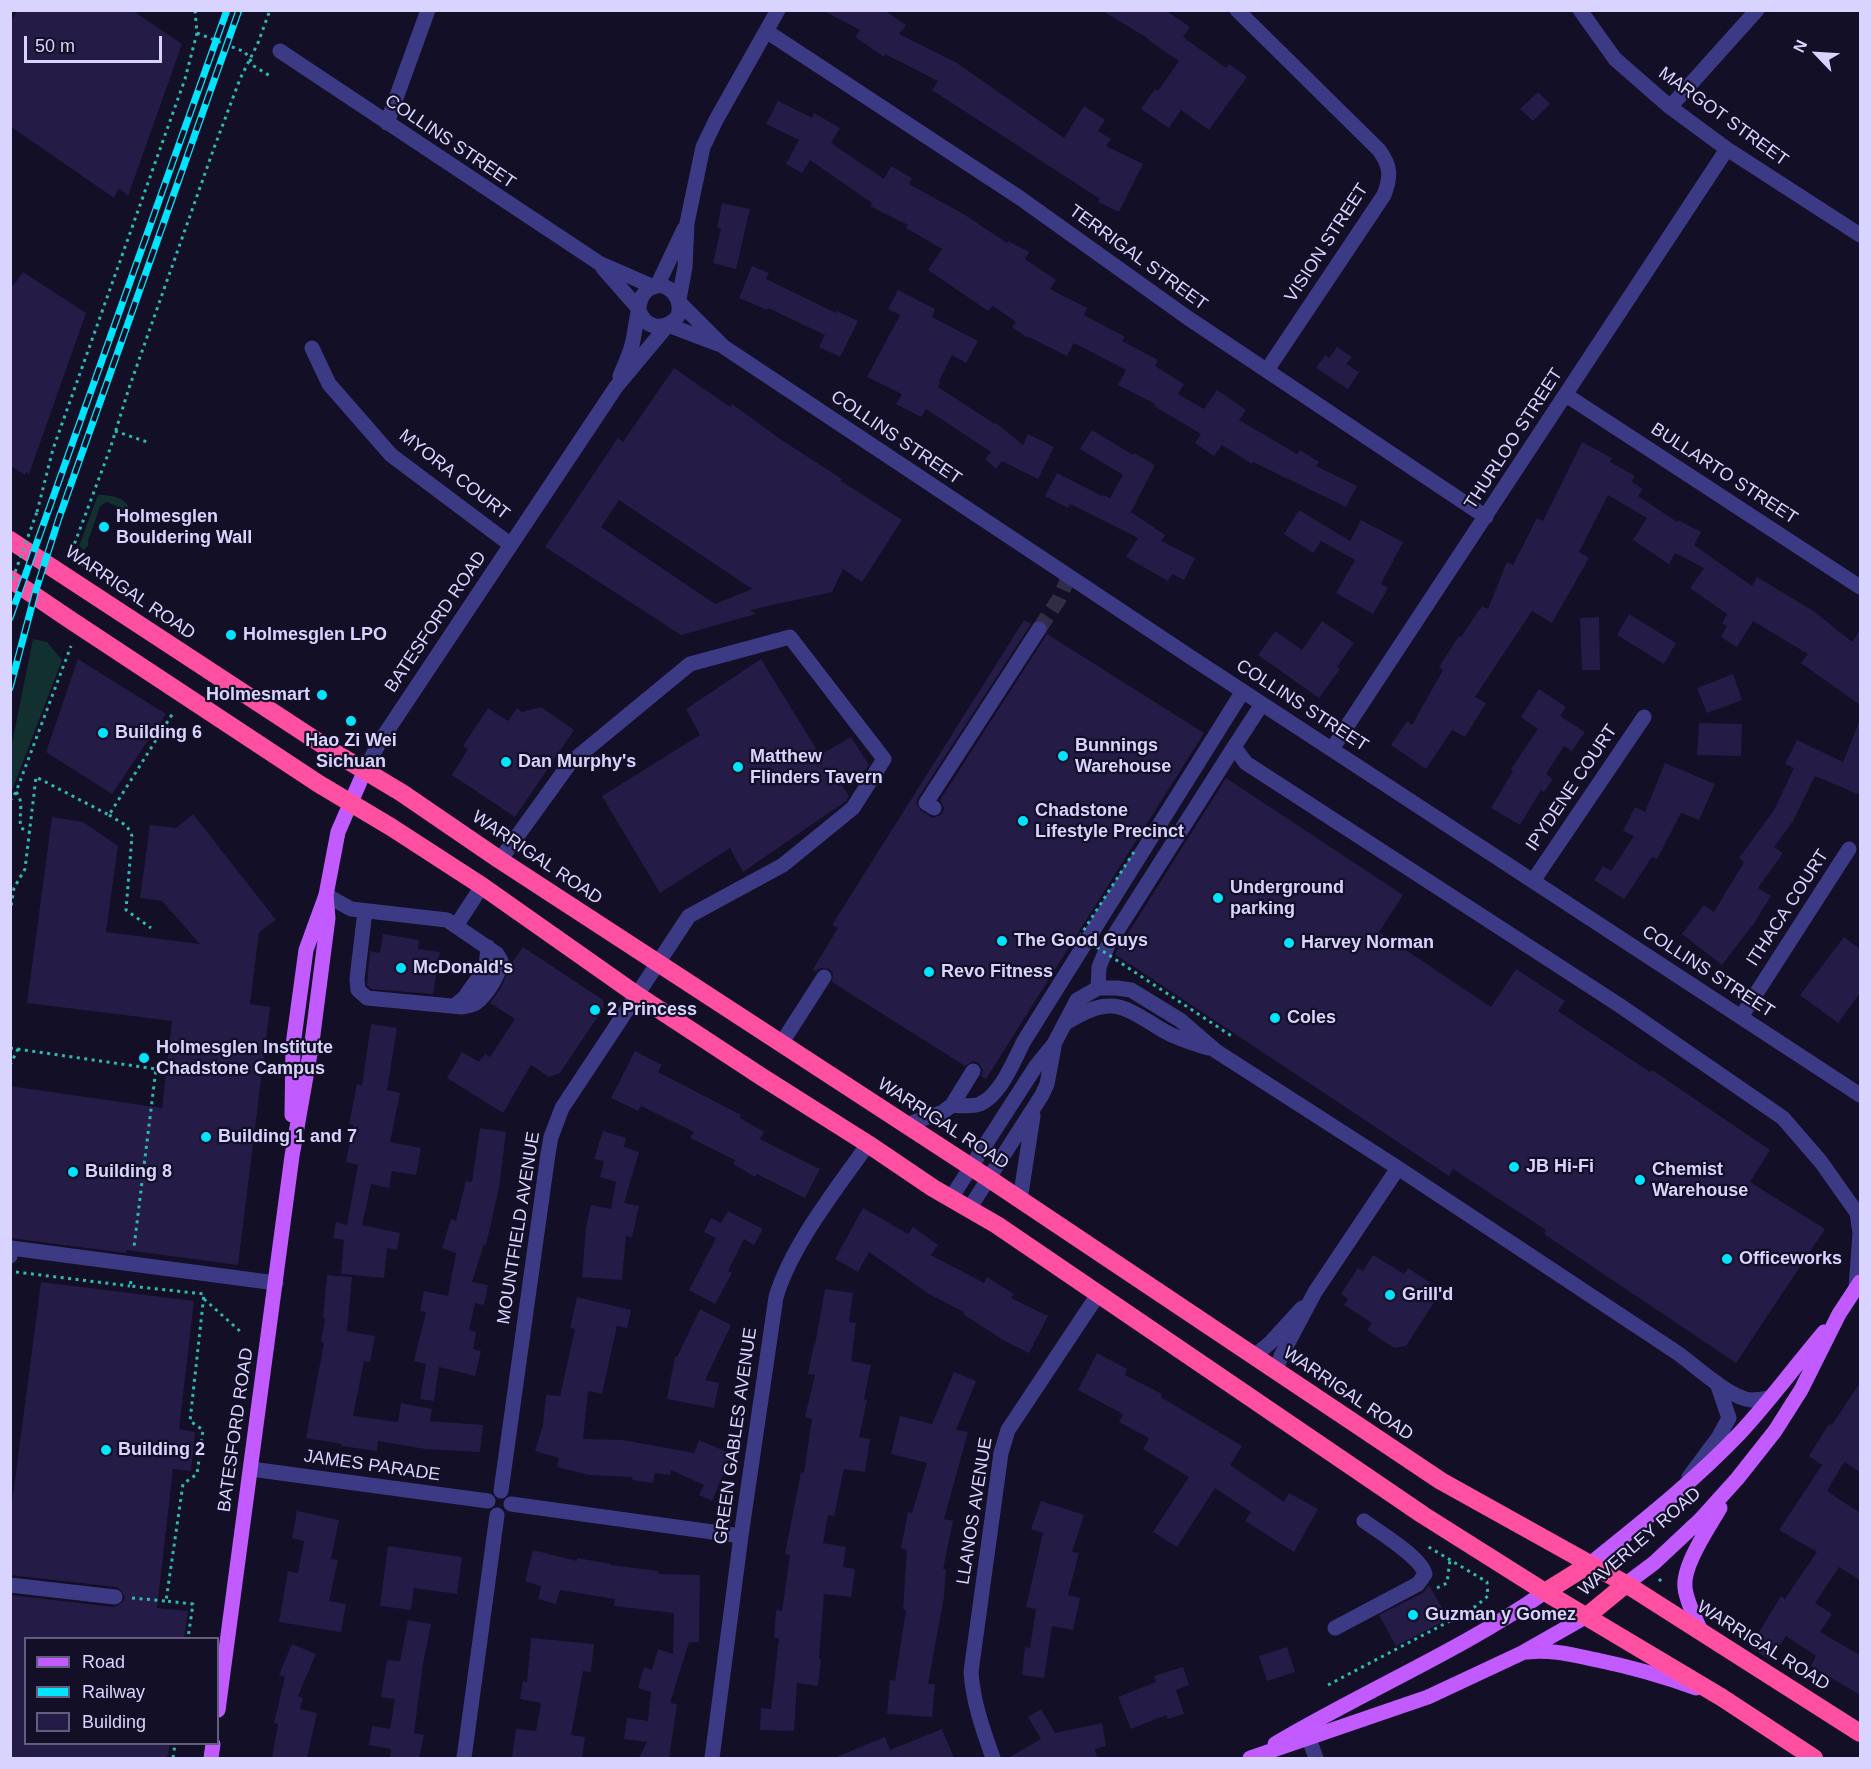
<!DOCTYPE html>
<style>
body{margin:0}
#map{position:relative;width:1871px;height:1769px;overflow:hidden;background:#130f26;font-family:Helvetica,sans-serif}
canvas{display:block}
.frame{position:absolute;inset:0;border:12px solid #d9d4ff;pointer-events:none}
.legend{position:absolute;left:24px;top:1637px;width:195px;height:108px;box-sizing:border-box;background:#130f26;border:2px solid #625e7d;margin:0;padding:8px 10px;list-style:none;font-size:18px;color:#d9d4ff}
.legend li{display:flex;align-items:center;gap:12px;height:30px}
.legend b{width:30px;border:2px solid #625e7d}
.north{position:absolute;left:1787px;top:24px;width:60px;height:60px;-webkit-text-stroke:4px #130f26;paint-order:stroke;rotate:295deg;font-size:16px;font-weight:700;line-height:24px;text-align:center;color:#d9d4ff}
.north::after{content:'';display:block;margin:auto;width:21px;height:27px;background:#d9d4ff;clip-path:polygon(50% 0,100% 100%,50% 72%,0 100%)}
.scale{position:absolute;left:24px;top:36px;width:138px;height:27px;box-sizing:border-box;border:3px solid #d9d4ff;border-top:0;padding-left:8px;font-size:18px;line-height:21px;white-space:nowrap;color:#d9d4ff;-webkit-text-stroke:4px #130f26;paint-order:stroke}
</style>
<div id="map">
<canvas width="1871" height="1769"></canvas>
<div class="frame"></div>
<ul class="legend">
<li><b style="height:8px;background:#c25bff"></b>Road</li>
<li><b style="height:8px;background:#00e5ff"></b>Railway</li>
<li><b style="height:16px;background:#241b47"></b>Building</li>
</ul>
<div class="north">N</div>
<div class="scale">50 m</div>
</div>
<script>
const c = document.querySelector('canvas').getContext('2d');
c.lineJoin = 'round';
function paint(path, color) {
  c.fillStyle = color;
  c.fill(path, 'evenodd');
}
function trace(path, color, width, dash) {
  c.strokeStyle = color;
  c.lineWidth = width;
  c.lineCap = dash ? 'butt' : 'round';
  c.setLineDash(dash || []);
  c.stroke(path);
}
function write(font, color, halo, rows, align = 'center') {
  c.font = font + ' Helvetica,sans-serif';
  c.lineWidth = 4.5;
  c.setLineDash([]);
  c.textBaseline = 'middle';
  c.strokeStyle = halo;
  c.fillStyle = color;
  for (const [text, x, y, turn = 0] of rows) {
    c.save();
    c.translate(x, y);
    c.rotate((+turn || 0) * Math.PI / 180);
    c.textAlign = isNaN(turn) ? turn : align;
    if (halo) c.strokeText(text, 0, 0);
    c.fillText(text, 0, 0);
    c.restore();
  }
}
const green = new Path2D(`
 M98 495C116 494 139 502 126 524L116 506 107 502 100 506 88 541V546L84 550 79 546Z
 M33 639 47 642 62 660 11 793V748Z`);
const building = new Path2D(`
 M18 10H132L182 44 128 196 119 188 114 198 10 126V23Z
 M822 10H884L906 25 899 34 957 63 1064 138 1084 106 1105 120 1098 131 1111 139 1106 146 1143 164 1119 212 1098 202 1100 199 932 90 938 81 885 54 884 57 855 37 860 30Z
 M1101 10H1165L1190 27 1183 37 1226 68 1229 64 1247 77 1209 130 1181 110 1169 128 1141 109 1155 89 1158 91 1179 61 1148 40 1149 39Z
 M1538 92 1550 104 1533 121 1520 109Z
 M778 101 812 118 814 113 840 128 831 143 884 179 891 166 912 178 909 184 965 215 1007 243 1008 241 1029 252 1025 259 1056 280 1050 289 1087 308 1084 315 1125 337 1122 341 1158 360 1155 366 1184 384 1178 394 1204 409 1217 390 1246 410 1239 420 1297 454 1300 450 1319 462 1316 466 1357 486 1346 507 1253 462 1252 464 1222 445 1214 456 1195 443 1201 434 1154 406 1155 404 1118 385 1126 370 1074 343 1067 356 1029 337 1028 338 1012 327 1016 322 993 306 988 311 928 270 942 249 906 228 908 225 870 206 872 203 810 160 802 173 786 164 799 140 766 124Z
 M722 203 750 209 736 269 713 263 721 228H717Z
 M752 266 769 273 766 279 836 313 837 311 858 321 840 357 819 347 825 335 768 308 767 310 739 298Z
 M23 272 86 313 29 474 26 472 25 475 10 465V290Z
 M898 290 935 309 932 317 978 341 966 363 952 355 939 381 940 382 938 387 995 424 996 423 1023 445 1028 434 1054 447 1038 479 1002 461 996 469 985 459 991 452 926 409 921 417 896 404 902 394 867 377 900 315 888 309Z
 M1337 347 1352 357 1346 364 1359 372 1348 389 1316 368 1325 355 1329 358Z
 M674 368 730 407 732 404 780 439 842 479 841 481 902 520 862 582 843 569 832 592 750 610 756 614 681 635 545 547 618 438 623 442ZM619 500 752 589 715 604 601 527Z
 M1092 430 1133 455 1134 453 1155 465 1131 512 1165 535 1161 541 1195 558 1184 580 1172 574 1168 581 1126 557 1138 538 1070 504 1068 508 1045 496 1057 473 1102 496 1103 495 1110 498 1123 475 1080 449Z
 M1582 442 1612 458 1610 462 1635 476 1632 482 1643 489 1638 496 1677 522 1678 520 1701 532 1694 545 1752 586 1757 577 1815 612 1852 642 1860 630V705L1801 663 1808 654 1753 621 1737 647 1721 637 1727 626 1722 623 1727 614 1690 588 1704 568 1675 553 1669 564 1633 540 1647 518 1608 495 1579 552 1589 558 1552 623 1532 611 1475 697 1486 703 1465 737 1452 730 1426 769 1391 745 1407 721 1412 725 1443 670 1439 667 1459 636 1461 637 1482 606 1488 609 1507 562 1513 565 1537 518 1543 521Z
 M1299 510 1350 541 1361 520 1403 542 1381 584 1388 588 1373 614 1336 593 1355 560 1321 541 1313 553 1284 534Z
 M1629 614 1676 643 1664 664 1617 635Z
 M1599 617 1600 670H1582L1580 618Z
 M1024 620 1031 624 918 798 916 803 921 811 933 818 942 814 944 808 940 800 1047 634 1204 733 986 1079 981 1076 983 1071 979 1063 973 1061 965 1066 832 982 833 973 829 969 820 968 816 972 813 969 838 928 832 925Z
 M1322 621 1354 643 1337 667 1340 669 1319 698 1258 655 1275 631 1302 650Z
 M78 659 166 714 112 794 46 752Z
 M761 659 820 755 851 737 869 765 865 770 841 784 849 796 846 801 743 872 730 848 660 893 602 796 700 735 686 709Z
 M1733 674 1742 700 1707 713 1697 688Z
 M1539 689 1566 707 1560 716 1585 732 1572 751 1564 746 1546 774 1553 779 1544 792 1541 790 1520 825 1491 808 1513 771 1511 769 1538 729 1521 717Z
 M541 707 574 730 515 817 452 775 468 749 463 746 488 708 508 721 517 708 522 712Z
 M1860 720V795L1815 776 1793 821 1774 847 1783 853 1758 888 1771 896 1755 922 1722 965 1682 934 1704 905 1714 912 1744 862 1739 858 1774 810 1794 768 1785 764 1797 740 1843 762Z
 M1699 723 1742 724 1741 756 1697 755Z
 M1665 763 1715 784 1699 820 1681 813 1657 859 1652 857 1624 899 1594 880 1603 866 1611 871 1634 836 1623 831 1635 807 1645 812Z
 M1226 778 1403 895 1379 932 1491 1007 1516 969 1565 1001 1558 1011 1650 1072 1652 1070 1770 1150 1750 1182 1825 1229 1736 1363 1544 1234 1546 1230 1453 1169 1449 1176 1115 954Z
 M193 814 276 920 259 932 250 1004 270 1007 238 1265 126 1250V1253L10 1238V1086L162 1108 172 1021 27 1003 52 817 83 822 118 846 106 932 200 944 162 901 140 898 150 825 176 828Z
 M383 934 419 940 418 949 440 952 433 994 371 989 367 985 370 951 380 953Z
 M1844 937 1860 949V993L1838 1023 1800 995Z
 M523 947 603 1000 604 1007 560 1073 549 1077 531 1065 503 1113 447 1078 462 1052 479 1062 485 1054 490 1057 515 1019 490 1003 501 988 510 965Z
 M371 1024 397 1028 387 1090 400 1093 390 1142 421 1148 416 1175 392 1171 389 1188 371 1184 362 1225 400 1233 397 1250 387 1248 384 1278 341 1274 344 1240 333 1238 336 1222 347 1225 358 1165 346 1162 353 1125 349 1124 357 1084 362 1085Z
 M635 1051 662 1065 658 1072 741 1115 740 1118 764 1132 760 1139 820 1169 805 1198 757 1174 755 1177 733 1164 735 1160 690 1138 694 1132 641 1106 638 1111 611 1098Z
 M480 1128 506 1132 499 1188 486 1245 484 1244 472 1282 488 1285 484 1305 475 1303 469 1330 476 1332 473 1349 481 1351 475 1376 439 1367 434 1401 420 1399 426 1364 414 1361 426 1312 420 1311 424 1291 448 1296 456 1253 442 1248 451 1219 456 1221 466 1181 472 1182Z
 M603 1131 626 1138 624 1147 639 1152 624 1203 639 1206 632 1237 626 1236 622 1280 582 1277 586 1227 591 1205 611 1209 616 1182 600 1177 604 1161 594 1159Z
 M863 1208 908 1234 913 1227 938 1245 931 1255 984 1283 987 1277 1014 1294 1011 1298 1048 1316 1029 1353 1003 1340 963 1314 964 1312 929 1294 869 1252 858 1272 835 1259Z
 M728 1211 763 1229 754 1245 744 1239 728 1271 732 1273 715 1304 689 1290 716 1238 704 1232 711 1218 721 1223Z
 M1373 1255 1404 1274 1408 1268 1431 1283 1427 1289 1438 1296 1406 1346 1394 1348 1367 1330 1372 1323 1344 1305 1348 1299 1341 1294 1358 1268 1363 1271Z
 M327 1275 352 1277 347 1331 375 1336 370 1362 364 1361 353 1416 398 1422 401 1403 432 1409 430 1421 483 1425 480 1452 425 1449 378 1441 377 1451 341 1446 342 1444 306 1438 324 1343 321 1342 325 1319 323 1318Z
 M41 1282 194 1301 179 1429 195 1432 191 1471 173 1469 157 1608 188 1611 184 1638H26V1743H170L167 1758H10V1595L114 1607 122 1603 125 1598 121 1590 116 1587 10 1575V1518Z
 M825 1289 853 1293 849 1322 856 1323 851 1361 871 1365 864 1399 867 1400 859 1437 870 1439 865 1472 844 1469 834 1516 828 1515 823 1543 846 1547 843 1567 855 1569 851 1597 824 1594 819 1659H821L818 1686 797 1683 794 1731 760 1730 761 1708 771 1709 779 1638H774L776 1610 782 1611 790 1555 785 1554 801 1472 804 1473 812 1419 805 1417 815 1375 808 1374 814 1344 815 1345Z
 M577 1297 631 1310 627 1328 617 1326 602 1394 588 1391 583 1439 623 1440 694 1453 699 1440 732 1454 712 1501 699 1495 704 1485 671 1470 670 1475 655 1473 653 1483 632 1480 633 1477 589 1475 557 1467 559 1458 535 1451 543 1425 546 1395 560 1396 575 1329 570 1328Z
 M700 1309 731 1325 705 1380 719 1383 714 1408 667 1399 675 1356 677 1357Z
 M1097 1353 1127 1369 1125 1375 1162 1394 1161 1397 1242 1446 1230 1465 1284 1502 1289 1493 1318 1509 1294 1552 1245 1521 1251 1512 1215 1488 1177 1547 1153 1532 1189 1477 1143 1449 1149 1438 1119 1422 1123 1414 1078 1390Z
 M954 1372 976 1381 956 1430 968 1432 944 1519 953 1521 943 1569H946L944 1597 928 1684H935L932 1717 887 1714 890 1680 895 1681 906 1610 903 1609 907 1550 901 1548 908 1512 912 1513 927 1463 891 1454 900 1416 932 1424Z
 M1860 1383V1472L1844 1462 1827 1491 1860 1513V1580L1839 1567 1815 1603 1832 1614 1820 1632 1860 1655V1695L1811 1666 1816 1656 1786 1636 1770 1660 1750 1647 1781 1596 1785 1599 1817 1552 1779 1530 1822 1465 1809 1456 1829 1424 1832 1425Z
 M1041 1501 1084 1515 1072 1552 1079 1553 1068 1595 1080 1598 1073 1630 1052 1626 1044 1678 1022 1675 1025 1647 1030 1648 1036 1609 1026 1607 1043 1533 1031 1529Z
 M297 1511 339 1520 331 1559 338 1560 329 1601 346 1604 341 1632 279 1622 288 1571 298 1573 304 1541 292 1538Z
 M388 1546 462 1557 457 1594 414 1588 411 1610 380 1606Z
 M533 1550 577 1561V1558L611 1564V1565L659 1571 658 1574 700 1575 699 1642H689L670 1703 677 1704 669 1758H639L647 1742 624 1739 627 1718 648 1721 651 1692 638 1688 644 1667 652 1670 658 1649 673 1654 674 1613 614 1606 615 1599 560 1590 556 1604 538 1599 541 1586 525 1581Z
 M1429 1585 1448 1619 1396 1646 1379 1615 1423 1593Z
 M408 1620 431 1624 423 1664 414 1733 424 1735 419 1758H390L391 1749 369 1745 372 1726 390 1729 395 1699 381 1697 387 1660 400 1661Z
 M531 1638 594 1644 591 1672 583 1671 571 1735 585 1737 582 1758H512L516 1729 536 1731 541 1703 520 1699 523 1681 527 1682Z
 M292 1644 316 1654 298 1696 303 1698 300 1709 317 1713 307 1758H272L278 1724 274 1723 285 1677 279 1675Z
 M1287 1647 1295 1672 1267 1681 1259 1656Z
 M1183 1667 1189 1685 1176 1690 1184 1714 1168 1719 1166 1715 1131 1729 1118 1697 1156 1682 1154 1676Z
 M1041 1709 1055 1733 1102 1723 1106 1746 1095 1749 1097 1758H1008L1041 1739 1028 1717Z
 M942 1729 954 1758H834L885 1737 890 1750Z`);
const minorTunnel = new Path2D(`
 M1039 629 1059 599 1069 576`);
const path = new Path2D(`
 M197 33 245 52 254 66 270 76
 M115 431 150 443
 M37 512 53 449 185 79 197 33 195 10
 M83 566 84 562 71 553 110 449 129 388 214 148 240 79 258 43 270 10
 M16 792C25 803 18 815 21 828L31 833
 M10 801 16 792 71 646
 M109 815 127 826 132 836 126 910 151 928
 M10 913 14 888 25 869 36 777 109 815 173 713
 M10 1048 156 1069 134 1247
 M10 1065 18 1049
 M16 1272 130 1286
 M131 1281 130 1286 204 1294 190 1421 203 1430 197 1474 183 1484 166 1601 193 1604 188 1638
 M204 1299 242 1333
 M1659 1579 1664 1584
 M1437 1588 1447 1583 1450 1560
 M132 1598 166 1601
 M1328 1685 1448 1622 1476 1606 1488 1596 1487 1582 1427 1546
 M173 1758 175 1744`);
const minor = new Path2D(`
 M1237 10 1379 150C1391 166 1391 177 1384 195L1267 370
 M1580 10 1615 59 1670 107 1727 149 1860 235
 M766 31 1020 198 1188 318 1486 517
 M280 51 599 263 654 287
 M1670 107 1757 10
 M387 123 428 10
 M603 268 639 309
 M657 286 684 229
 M679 299 685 267 687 223 703 147 716 120 778 10
 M680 303 724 347 1195 660 1860 1095
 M668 325 718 344
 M312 348 329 384 391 455 511 545
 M620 376C624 366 629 356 632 345 635 334 638 302 643 295 658 274 685 292 678 316 666 331 647 330 639 311
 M1566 395 1860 587
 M1262 704 1234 747 1246 763 1619 1005 1783 1118 1821 1162 1857 1213 1860 1233 1856 1288
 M1332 749 1727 149
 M365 770 379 743 616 387 667 326
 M934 808 926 803 1039 629
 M500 860 570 763 690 664 790 637 884 759 853 808 783 865 689 916 562 1108 551 1137 548 1154 501 1491
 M1533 881 1644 717
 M326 895 351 909 447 920 497 954 501 961C500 974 487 994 476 1003 472 1005 467 1006 462 1007L367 998 358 990 357 979 365 911
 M456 926 482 886
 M1098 988 1099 967 1108 945 1234 747
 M454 1006 464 998 486 967 488 947
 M1741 1017 1849 849
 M1067 1022C1113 994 1122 1006 1164 1031 1178 1039 1193 1043 1208 1048
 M781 1044 824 977
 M952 1105C961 1106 971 1107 980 1104 1001 1095 1014 1060 1024 1041L1243 691
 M905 1125 943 1112 952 1105 973 1071
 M951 1198 1036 1066 1054 1044 1077 1000 1098 988H1117L1131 990 1180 1020 1216 1051 1398 1168 1676 1352C1695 1365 1729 1398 1751 1400 1757 1400 1764 1399 1770 1398
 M1020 1200 1033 1116
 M969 1209 1042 1095 1047 1084 1054 1047
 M10 1256 11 1248 276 1283
 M1254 1356 1270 1343 1302 1308
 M1276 1371 1281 1356 1315 1292 1398 1168
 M251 1469 488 1501
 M1689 1477 1718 1438 1729 1418 1717 1383
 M511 1504 741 1536
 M10 1585 115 1597
 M1335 1628 1418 1584 1425 1574C1421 1557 1379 1532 1364 1521
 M1309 1739 1316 1758
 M464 1758 497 1515
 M712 1758 741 1536 776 1297C792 1244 836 1190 868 1144
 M993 1758C983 1730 973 1702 971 1672L1001 1453 1008 1430 1099 1293`);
const major = new Path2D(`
 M292 1115 293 1045 306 950 326 895 338 832 365 770
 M1590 1564C1642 1522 1693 1482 1739 1434 1769 1402 1795 1366 1824 1332
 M1626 1584 1654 1563 1700 1520 1737 1479 1775 1431 1801 1390 1839 1314 1860 1282
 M1701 1631C1695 1618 1687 1603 1685 1588 1682 1566 1709 1527 1720 1508
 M1527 1652C1551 1649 1573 1655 1597 1660 1631 1667 1663 1676 1696 1688
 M218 1710 292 1156 312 1042 328 918 326 895
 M1275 1744C1364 1691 1460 1651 1545 1592
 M211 1758 213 1744
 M1250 1758 1428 1697 1522 1653 1587 1616`);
const highway = new Path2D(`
 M10 540 332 751 402 793 500 860 988 1178 1441 1481 1626 1584 1860 1733
 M10 579 69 619 319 784 391 827 482 886 637 995 762 1077 868 1144 933 1188 997 1225 1423 1515 1545 1592 1721 1697 1814 1758
 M1545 1592 1590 1564
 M1587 1616 1626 1584`);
const rail = new Path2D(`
 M10 618 227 10
 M10 688 36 590 59 518 239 10`);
const pathBridge = new Path2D(`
 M10 586 37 512
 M1134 852 1080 936 1233 1037`);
const markers = [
 [104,527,6,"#00e5ff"],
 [231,635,6,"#00e5ff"],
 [322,695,6,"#00e5ff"],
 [351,721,6,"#00e5ff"],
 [103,733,6,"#00e5ff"],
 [1063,756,6,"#00e5ff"],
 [506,762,6,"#00e5ff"],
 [738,767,6,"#00e5ff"],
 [1023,821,6,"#00e5ff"],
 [1218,898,6,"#00e5ff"],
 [1002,941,6,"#00e5ff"],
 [1289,943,6,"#00e5ff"],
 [401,968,6,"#00e5ff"],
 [929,972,6,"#00e5ff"],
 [595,1010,6,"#00e5ff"],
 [1275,1018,6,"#00e5ff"],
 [144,1058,6,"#00e5ff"],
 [206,1137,6,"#00e5ff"],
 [1514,1167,6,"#00e5ff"],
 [73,1172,6,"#00e5ff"],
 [1640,1180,6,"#00e5ff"],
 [1727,1259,6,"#00e5ff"],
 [1390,1295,6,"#00e5ff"],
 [106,1450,6,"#00e5ff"],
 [1413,1615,6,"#00e5ff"]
];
const streetNames = [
 ["MARGOT STREET",1723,117,36],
 ["COLLINS STREET",450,142,34],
 ["VISION STREET",1327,243,-57],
 ["TERRIGAL STREET",1138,258,36],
 ["COLLINS STREET",896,438,34],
 ["THURLOO STREET",1514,439,-57],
 ["BULLARTO STREET",1724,474,33],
 ["MYORA COURT",454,475,38],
 ["WARRIGAL ROAD",130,593,34],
 ["BATESFORD ROAD",436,622,-56],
 ["COLLINS STREET",1302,706,33],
 ["IPYDENE COURT",1572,788,-56],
 ["WARRIGAL ROAD",537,858,34],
 ["ITHACA COURT",1788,908,-57],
 ["COLLINS STREET",1708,972,33],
 ["WARRIGAL ROAD",943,1124,33],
 ["MOUNTFIELD AVENUE",519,1228,-81],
 ["WARRIGAL ROAD",1348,1394,34],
 ["BATESFORD ROAD",236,1430,-82],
 ["GREEN GABLES AVENUE",736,1436,-82],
 ["JAMES PARADE",372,1466,8],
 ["LLANOS AVENUE",975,1511,-81],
 ["WAVERLEY ROAD",1640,1542,-41],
 ["WARRIGAL ROAD",1763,1646,32]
];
const poiNames = [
 ["Holmesglen",116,517],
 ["Bouldering Wall",116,538],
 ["Holmesglen LPO",243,635],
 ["Holmesmart",310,695,"right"],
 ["Building 6",115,733],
 ["Hao Zi Wei",351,741,"center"],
 ["Sichuan",351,762,"center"],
 ["Bunnings",1075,746],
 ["Warehouse",1075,767],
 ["Matthew",750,757],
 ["Flinders Tavern",750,778],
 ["Dan Murphy's",518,762],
 ["Chadstone",1035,811],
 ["Lifestyle Precinct",1035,832],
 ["Underground",1230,888],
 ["parking",1230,909],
 ["The Good Guys",1014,941],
 ["Harvey Norman",1301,943],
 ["McDonald's",413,968],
 ["Revo Fitness",941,972],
 ["2 Princess",607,1010],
 ["Coles",1287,1018],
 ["Holmesglen Institute",156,1048],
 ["Chadstone Campus",156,1069],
 ["Building 1 and 7",218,1137],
 ["JB Hi-Fi",1526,1167],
 ["Chemist",1652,1170],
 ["Warehouse",1652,1191],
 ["Building 8",85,1172],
 ["Officeworks",1739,1259],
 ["Grill'd",1402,1295],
 ["Building 2",118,1450],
 ["Guzman y Gomez",1425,1615]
];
paint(green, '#12302f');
paint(building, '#241b47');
trace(minorTunnel, '#312d47', 15, [15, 8]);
trace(path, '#2fb8b0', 3, [3, 4.5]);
trace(minor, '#3d3a85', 15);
trace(major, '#c25bff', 15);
trace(highway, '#ff4fa3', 18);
trace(rail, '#00e5ff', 7);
trace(rail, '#130f26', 4.5, [14]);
trace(pathBridge, '#2fb8b0', 3, [3, 4.5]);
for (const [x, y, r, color] of markers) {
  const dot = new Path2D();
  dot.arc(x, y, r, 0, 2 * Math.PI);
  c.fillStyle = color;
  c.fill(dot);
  trace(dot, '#130f26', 2);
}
write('18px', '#d9d4ff', '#130f26', streetNames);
write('bold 18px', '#d9d4ff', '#130f26', poiNames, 'left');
</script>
